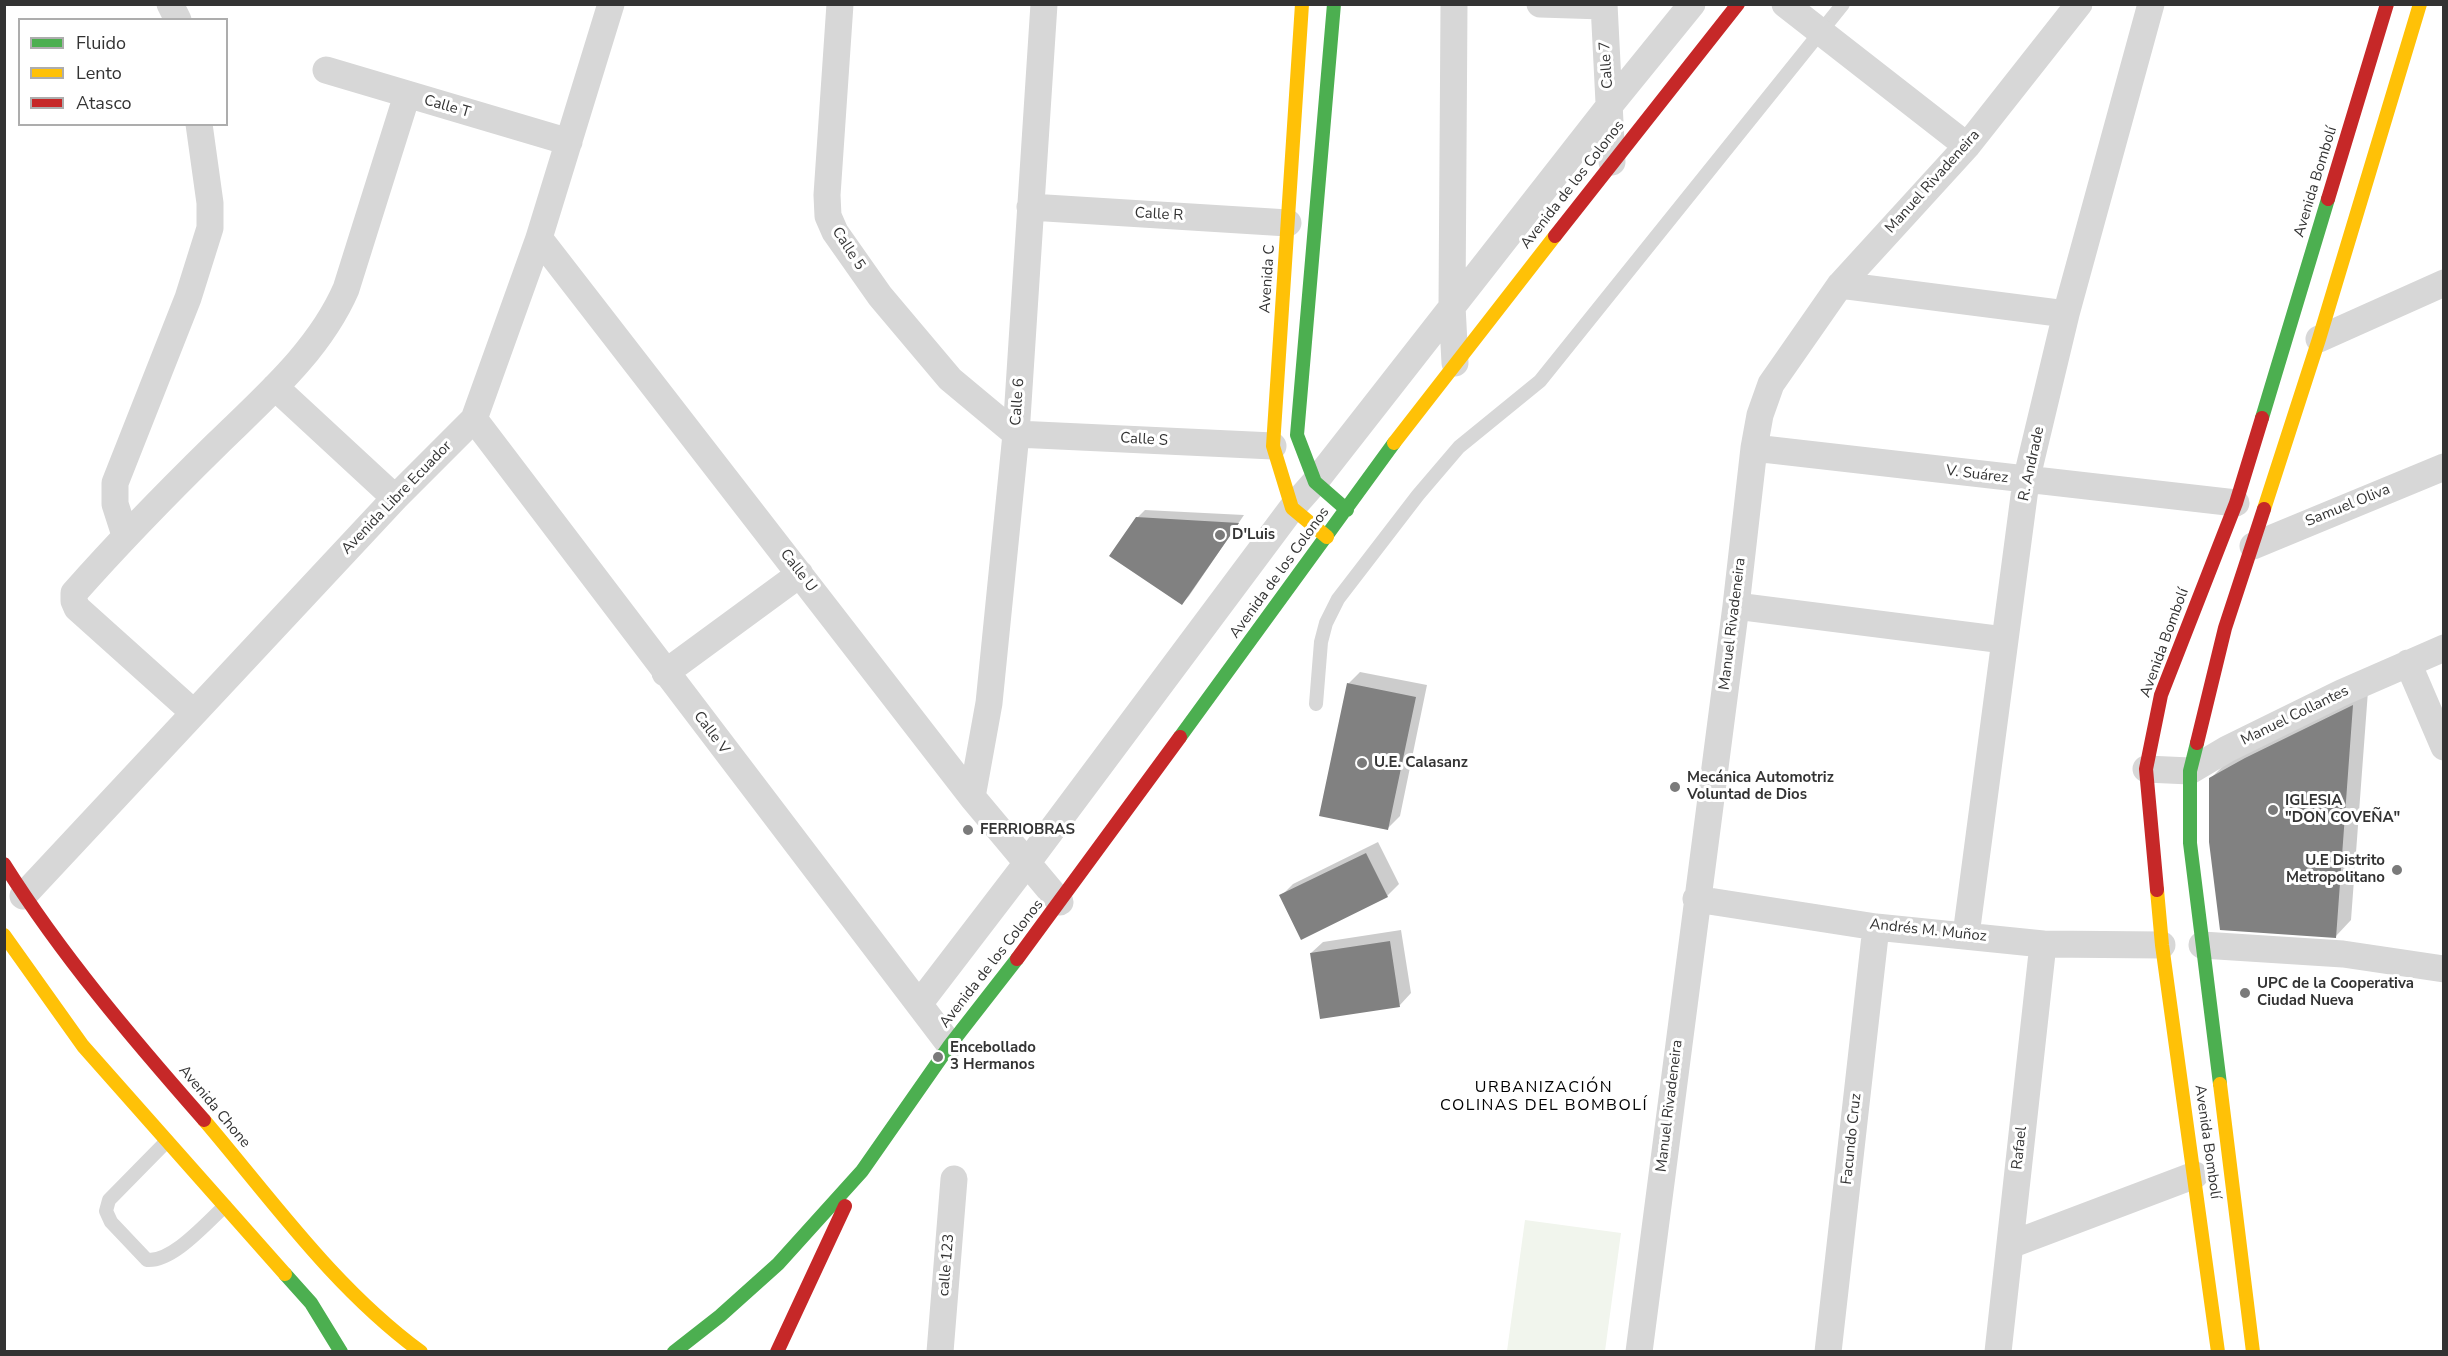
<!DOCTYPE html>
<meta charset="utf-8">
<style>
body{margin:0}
#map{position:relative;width:2448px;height:1356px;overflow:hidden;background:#fff;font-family:"Nunito Sans",sans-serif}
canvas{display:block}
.frame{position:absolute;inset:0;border:6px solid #333;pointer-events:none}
.legend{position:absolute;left:18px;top:18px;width:210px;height:108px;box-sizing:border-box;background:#fff;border:2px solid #adadad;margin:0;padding:8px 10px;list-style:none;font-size:18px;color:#333}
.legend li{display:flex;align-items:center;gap:12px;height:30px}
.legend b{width:30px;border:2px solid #adadad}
</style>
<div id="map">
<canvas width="2448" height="1356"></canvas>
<div class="frame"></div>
<ul class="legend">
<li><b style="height:8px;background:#4caf50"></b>Fluido</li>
<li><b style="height:8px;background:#ffc107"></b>Lento</li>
<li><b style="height:8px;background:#c62828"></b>Atasco</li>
</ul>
</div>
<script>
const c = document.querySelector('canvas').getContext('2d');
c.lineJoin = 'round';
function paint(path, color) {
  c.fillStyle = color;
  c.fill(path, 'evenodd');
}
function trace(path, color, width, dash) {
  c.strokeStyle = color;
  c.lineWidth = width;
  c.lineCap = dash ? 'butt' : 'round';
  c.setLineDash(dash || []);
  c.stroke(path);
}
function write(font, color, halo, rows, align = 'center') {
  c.font = font + ' "Nunito Sans",sans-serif';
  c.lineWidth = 6;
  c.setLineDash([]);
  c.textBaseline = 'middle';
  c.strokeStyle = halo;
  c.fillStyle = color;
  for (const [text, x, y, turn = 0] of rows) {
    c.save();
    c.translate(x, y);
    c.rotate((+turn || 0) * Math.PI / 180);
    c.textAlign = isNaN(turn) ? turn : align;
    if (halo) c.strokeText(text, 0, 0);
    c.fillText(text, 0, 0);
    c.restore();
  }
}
const green = new Path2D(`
 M1525 1220 1621 1233 1605 1351H1507Z`);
const shadow = new Path2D(`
 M1145 510 1244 515 1189 596 1182 603 1137 518Z
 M1360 672 1427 685 1400 816 1388 828 1348 684Z
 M2368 691 2351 920 2336 936 2210 779 2226 763Z
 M1378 842 1399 884 1387 896H1281L1293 884Z
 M1401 930 1411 993 1400 1005 1311 953 1323 942Z`);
const building = new Path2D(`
 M1136 517 1239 523 1182 605 1109 556Z
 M1347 683 1416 697 1388 830 1319 816Z
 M2353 705 2336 938 2220 930 2209 842V778L2245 758Z
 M1366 853 1388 897 1301 940 1279 895Z
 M1390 941 1400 1007 1320 1019 1310 953Z`);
const lane = new Path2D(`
 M1316 704 1321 642 1326 623 1338 599 1418 495 1459 447 1540 381 1843 4
 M167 1141 109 1200 106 1211 111 1222 147 1260C173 1262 206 1223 225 1206`);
const street = new Path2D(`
 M170 4 178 20
 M840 4 827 195 828 216 835 232 880 296 950 379 1016 434 1273 446
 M1454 4 1452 306 1455 363
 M1540 4 1603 6
 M1604 4 1612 162
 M1785 4 1967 146
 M326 70 569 142
 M1030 207 1288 223
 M539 238 972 797 1060 902
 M1840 285 2066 314
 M2319 339 2444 283
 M275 387 395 498
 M474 419 950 1045
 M1754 448 2236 503
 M125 535 115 504V483L188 298 210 228V203L199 124
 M2253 546 2444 467
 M1736 606 2004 640
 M2408 663 2444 747
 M665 673 800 574
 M194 713 77 608 74 601V593C120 541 168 492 217 444 265 397 319 351 346 289L407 95
 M2146 769 2190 771 2227 749 2341 693 2444 648
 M972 797 989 703 1016 434 1044 4
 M23 896 395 498 474 419 539 238 611 4
 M1696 899 1876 927 2043 944 2162 945
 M1966 935 2026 481 2066 314 2151 4
 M2202 945 2343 954 2444 969
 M919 1004 1027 863 1292 508 1315 482 1610 105 1692 4
 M2010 1245 2195 1175
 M940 1352 954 1179
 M1639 1352 1736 606 1754 448 1760 415 1771 384 1840 285 1967 146 2079 4
 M1828 1352 1876 927
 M1998 1352 2043 944`);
const fast = new Path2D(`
 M1334 4 1297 435 1315 482 1347 510
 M2262 418 2328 199
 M1180 737 1394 443
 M2197 743 2190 771V843L2220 1084
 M285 1274 311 1303 341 1352
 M674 1352 720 1316 778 1264 862 1171 950 1045 1017 959`);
const slow = new Path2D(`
 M1302 4 1273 446 1292 508 1327 537
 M1394 443 1555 236
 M2264 509 2319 339 2420 4
 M2157 890 2162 945 2218 1352
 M4 935 83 1046 285 1274
 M2220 1084 2253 1352
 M204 1120C273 1201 334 1288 421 1352`);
const jam = new Path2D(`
 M2328 199 2387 4
 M1555 236 1738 4
 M2197 743 2225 628 2264 509
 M4 864C62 956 132 1038 204 1120
 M2157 890 2146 769 2161 695 2236 503 2262 418
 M1017 959 1180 737
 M777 1352 845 1206`);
const markers = [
 [1220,535,6,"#7a7a7a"],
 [1362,763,6,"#7a7a7a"],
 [1675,787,6,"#7a7a7a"],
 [2273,810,6,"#7a7a7a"],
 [968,830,6,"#7a7a7a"],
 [2397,870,6,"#7a7a7a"],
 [2245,993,6,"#7a7a7a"],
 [938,1057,6,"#7a7a7a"]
];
const streetNames = [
 ["Calle 7",1607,65,-94],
 ["Calle T",447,107,16],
 ["Manuel Rivadeneira",1933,182,-48],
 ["Avenida Bombolí",2316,182,-73],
 ["Avenida de los Colonos",1573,185,-52],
 ["Calle R",1159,215,3],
 ["Calle 5",848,249,57],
 ["Avenida C",1268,279,-86],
 ["Calle 6",1018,402,-86],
 ["Calle S",1144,440,3],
 ["R. Andrade",2032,464,-78],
 ["V. Suárez",1977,475,7],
 ["Avenida Libre Ecuador",397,498,-46],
 ["Samuel Oliva",2348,506,-22],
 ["Calle U",798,571,52],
 ["Avenida de los Colonos",1280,573,-54],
 ["Manuel Rivadeneira",1733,624,-83],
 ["Avenida Bombolí",2165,643,-70],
 ["Manuel Collantes",2295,716,-26],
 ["Calle V",711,733,53],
 ["Andrés M. Muñoz",1928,931,6],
 ["Avenida de los Colonos",992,964,-52],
 ["Manuel Rivadeneira",1670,1106,-83],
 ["Avenida Chone",214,1107,50],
 ["Facundo Cruz",1852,1139,-84],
 ["Avenida Bombolí",2207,1142,82],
 ["Rafael",2020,1148,-84],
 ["calle 123",947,1265,-85]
];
const poiNames = [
 ["D'Luis",1232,535],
 ["U.E. Calasanz",1374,763],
 ["Mecánica Automotriz",1687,778],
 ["Voluntad de Dios",1687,795],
 ["IGLESIA",2285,801],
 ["\"DON COVEÑA\"",2285,818],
 ["FERRIOBRAS",980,830],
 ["U.E Distrito",2385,861,"right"],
 ["Metropolitano",2385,878,"right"],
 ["UPC de la Cooperativa",2257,984],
 ["Ciudad Nueva",2257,1001],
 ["Encebollado",950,1048],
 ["3 Hermanos",950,1065]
];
const neighbourhoodNames = [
 ["URBANIZACIÓN",1544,1088],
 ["COLINAS DEL BOMBOLÍ",1544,1106]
];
paint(green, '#f1f5ed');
paint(shadow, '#0003');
paint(building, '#818181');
trace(lane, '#d7d7d7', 14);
trace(street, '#d7d7d7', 27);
trace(fast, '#4caf50', 14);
trace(slow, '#ffc107', 14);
trace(jam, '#c62828', 14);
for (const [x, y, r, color] of markers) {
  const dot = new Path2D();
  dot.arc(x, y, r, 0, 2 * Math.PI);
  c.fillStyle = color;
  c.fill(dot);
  trace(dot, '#fff', 2);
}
write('15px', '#333', '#fff', streetNames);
write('bold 15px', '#333', '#fff', poiNames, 'left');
c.letterSpacing = '1.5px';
write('16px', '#000', '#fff', neighbourhoodNames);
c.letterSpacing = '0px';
</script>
